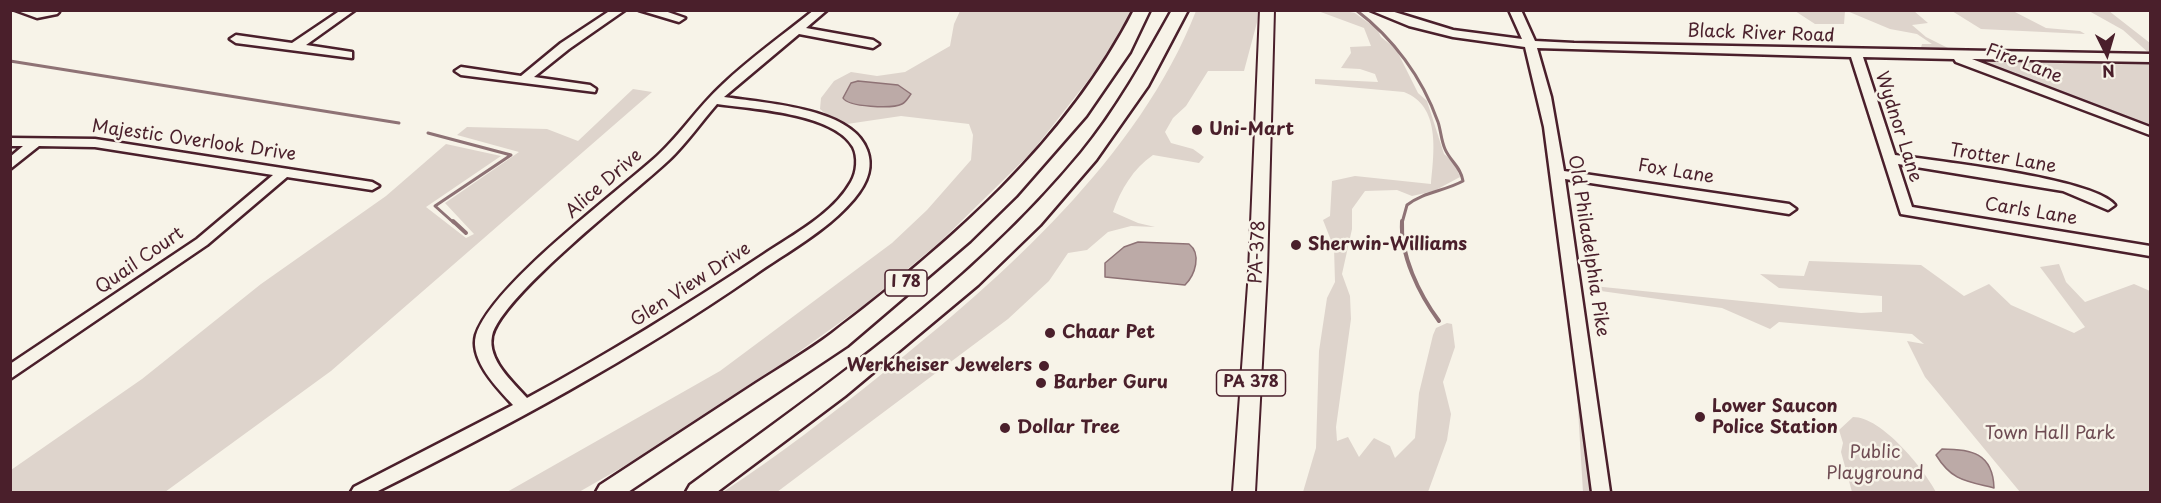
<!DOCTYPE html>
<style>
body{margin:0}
#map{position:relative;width:2161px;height:503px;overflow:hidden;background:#f7f3e8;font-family:"Playpen Sans",sans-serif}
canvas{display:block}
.frame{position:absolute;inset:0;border:12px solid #4a1f2b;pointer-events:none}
.north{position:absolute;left:2077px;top:24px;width:60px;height:60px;-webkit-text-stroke:4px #f7f3e8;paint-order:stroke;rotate:175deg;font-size:16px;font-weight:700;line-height:24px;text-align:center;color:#4a1f2b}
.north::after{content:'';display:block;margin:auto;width:21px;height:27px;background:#4a1f2b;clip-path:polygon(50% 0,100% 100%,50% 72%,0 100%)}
</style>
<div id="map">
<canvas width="2161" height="503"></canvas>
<div class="frame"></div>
<div class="north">N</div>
</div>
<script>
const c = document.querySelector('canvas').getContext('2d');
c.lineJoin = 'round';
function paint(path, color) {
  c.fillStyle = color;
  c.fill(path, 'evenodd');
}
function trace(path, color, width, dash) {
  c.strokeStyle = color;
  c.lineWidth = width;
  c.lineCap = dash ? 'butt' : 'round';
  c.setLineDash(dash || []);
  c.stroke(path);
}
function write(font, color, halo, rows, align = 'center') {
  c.font = font + ' "Playpen Sans",sans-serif';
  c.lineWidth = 5;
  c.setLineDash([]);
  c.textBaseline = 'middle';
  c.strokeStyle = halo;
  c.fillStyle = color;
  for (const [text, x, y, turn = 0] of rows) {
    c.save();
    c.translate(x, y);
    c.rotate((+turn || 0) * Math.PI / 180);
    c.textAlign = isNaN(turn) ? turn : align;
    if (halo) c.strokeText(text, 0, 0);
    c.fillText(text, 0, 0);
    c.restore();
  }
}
const green = new Path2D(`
 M960 11H1132L1101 64 1032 152 940 242 863 306 698 424 579 492H507L720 371 892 243 927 210 971 160 973 135 969 124 901 116 847 124 829 117 820 109 821 98 834 81 851 72 877 76 905 72 950 46 954 24Z
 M1196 11H1260L1244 71H1208L1186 106 1173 118 1165 132 1171 143 1193 149 1204 157 1199 163 1153 155C1133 169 1121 189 1113 212L1138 223 1155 227 1131 226 1108 232 1087 250 1068 253 1049 281 1008 319 777 492H723C779 455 831 415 883 373 1003 277 1139 157 1196 11Z
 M1318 11H1345L1355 13 1377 29 1381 37 1396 49 1418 93 1427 101 1444 154 1454 162 1460 177 1434 191 1412 196 1397 190 1365 191 1352 209V229L1342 274 1350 296 1351 319 1336 427 1337 441 1348 437 1359 457 1374 438 1390 446 1395 458 1415 438 1419 393 1433 335 1436 328 1447 323 1452 324 1455 347 1443 382 1451 414 1447 440 1428 492H1303L1316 448 1319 351 1327 298 1335 282 1334 248 1323 220 1330 216 1332 181 1355 176 1431 184C1434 152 1441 106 1404 92L1315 84V79L1378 82 1375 74 1360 69 1341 68 1351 53 1350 47 1371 46 1364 28Z
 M1795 11H1845L1844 24H1815Z
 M1847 11H1914L1928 23 1912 25 1926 37 1954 51H1920L1922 44H1932L1917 34 1890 29Z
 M1952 11H2013L2046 28 2080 31 2085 34 1981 29Z
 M2089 11H2109L2150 43V54L2123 30Z
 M1988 58 2150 62V127L1976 61Z
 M633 89 652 92 331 371 165 492H11V470L142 379 261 284 386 196 446 144 501 156 426 207 466 238 474 234 445 203 519 152 457 135 467 127 547 129 578 141Z
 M1809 261 1921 265 1964 296 1989 284 2011 305 2074 333 2085 327 2040 267 2059 264 2066 282 2085 302 2134 284 2150 291V492H2020L1925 377 1907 341 1924 344 1912 334 1779 322 1770 329 1722 308 1601 291 1593 286 1861 313 1882 312V296L1779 288 1760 274 1804 276Z
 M1577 393H1581L1593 492H1583Z
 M1853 417C1882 417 1924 469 1936 492H1852L1841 452 1843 443 1839 430Z`);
const water = new Path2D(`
 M858 81 898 85 911 94C908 98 906 102 902 104 892 109 848 107 843 98L851 83Z
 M1138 242 1189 244C1202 254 1195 275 1185 285L1105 277V263L1124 247Z
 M1942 449C1971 449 1993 453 1994 488 1966 481 1952 481 1936 455Z`);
const streamFar1 = new Path2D(`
 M1356 10C1393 38 1422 77 1438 122 1441 131 1441 140 1445 149 1450 161 1461 167 1463 181 1445 191 1423 192 1407 205L1402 223
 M10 61 399 123
 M428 133 511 155 435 206 454 223`);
const stream = new Path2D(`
 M453 221 466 233
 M1402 221C1400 255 1419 294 1439 321`);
const minor = new Path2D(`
 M15 10H58L59 12 57 14 37 18Z
 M341 10H355L306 45 352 52V58L236 43 230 39 236 35 292 43Z
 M611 10H625L569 49 534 77 590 85 596 89 595 92 461 75 455 71 461 67 521 76 561 43Z
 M639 10H662L685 18 679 22Z
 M814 10H827L806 28 873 40 879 44 873 48 799 34 724 97C762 103 852 107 867 150 874 168 866 185 854 199 827 231 787 252 753 276 633 359 506 427 376 492H351L354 487 513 405C498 389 469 360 476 335 492 285 615 194 657 156 681 134 698 107 722 85 750 58 783 35 814 10ZM717 104C752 109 834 113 853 147 858 157 857 172 851 182 833 214 794 234 764 254 687 305 608 354 527 398 513 382 487 360 492 336 501 296 634 193 669 160 687 143 701 122 717 104Z
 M1370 10H1388L1453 30 1522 39 1509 10H1521L1535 41 1574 43 2150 54V62L1972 59 2150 127V135L1956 62 1954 59 1863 57 1895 155C1935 161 2094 178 2115 205L2108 210 2063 191 1898 164 1912 207 2150 246V256L1901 214 1851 57 1537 48 1551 97 1564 171 1789 204 1796 209 1789 214 1565 179 1610 492H1592L1544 127 1525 47 1453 37 1409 26Z
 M10 138 95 139 372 182 379 186 372 190 287 177 207 245 10 379V364L197 239 273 175 95 147 39 146 10 169V157L23 146H10Z`);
const major = new Path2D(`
 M1260 10H1274L1267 271 1255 492H1233L1249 271Z`);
const highway = new Path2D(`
 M1134 10H1150L1130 52 1086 116 1016 196 970 241 847 346 628 492H596L600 485C652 451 704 417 756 383 781 367 808 351 832 333 949 244 1066 143 1134 10Z
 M1172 10H1188L1148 86 1096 160 1040 225 978 285 845 396 717 492H686L690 485C828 384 972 285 1081 153 1117 109 1144 60 1172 10Z`);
const markers = [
 [1197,130,6,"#4a1f2b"],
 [1296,245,6,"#4a1f2b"],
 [1050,333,6,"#4a1f2b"],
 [1044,366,6,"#4a1f2b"],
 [1041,383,6,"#4a1f2b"],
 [1700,417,6,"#4a1f2b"],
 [1005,428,6,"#4a1f2b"]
];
const shields = [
 [906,283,42],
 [1251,383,69]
];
const shieldNames = [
 ["I 78",906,283],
 ["PA 378",1251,383]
];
const streetNames = [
 ["Black River Road",1761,34,2],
 ["Fire Lane",2024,64,21],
 ["Wydnor Lane",1898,127,72],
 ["Majestic Overlook Drive",194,141,8],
 ["Trotter Lane",2003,159,9],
 ["Fox Lane",1676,172,9],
 ["Alice Drive",604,184,-41],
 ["Carls Lane",2031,212,9],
 ["Old Philadelphia Pike",1588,246,81],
 ["PA-378",1258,252,-87],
 ["Quail Court",140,261,-35],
 ["Glen View Drive",691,285,-33]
];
const poiNames = [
 ["Uni-Mart",1209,130],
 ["Sherwin-Williams",1308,245],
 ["Chaar Pet",1062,333],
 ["Werkheiser Jewelers",1032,366,"right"],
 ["Barber Guru",1053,383],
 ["Lower Saucon",1712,407],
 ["Police Station",1712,428],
 ["Dollar Tree",1017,428]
];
const parkNames = [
 ["Town Hall Park",2050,434],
 ["Public",1875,453],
 ["Playground",1875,474]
];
paint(green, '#ded4cc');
paint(water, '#bcaaa7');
trace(water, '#8e7275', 1.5);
trace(streamFar1, '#8e7275', 3);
trace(stream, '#8e7275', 4);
trace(minor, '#4a1f2b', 5);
trace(major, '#4a1f2b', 4);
trace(highway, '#4a1f2b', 5);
paint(minor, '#f7f3e8');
paint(major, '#f7f3e8');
paint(highway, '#f7f3e8');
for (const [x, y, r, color] of markers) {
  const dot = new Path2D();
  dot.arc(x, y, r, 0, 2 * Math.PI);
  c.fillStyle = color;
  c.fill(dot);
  trace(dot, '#f7f3e8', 2);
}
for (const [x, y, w] of shields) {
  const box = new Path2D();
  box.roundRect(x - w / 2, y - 13, w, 26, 4.5);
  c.fillStyle = '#f7f3e8';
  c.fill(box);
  trace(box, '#4a1f2b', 1.5);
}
write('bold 16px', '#4a1f2b', null, shieldNames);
write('18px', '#4a1f2b', '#f7f3e8', streetNames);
write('bold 18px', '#4a1f2b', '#f7f3e8', poiNames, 'left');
write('18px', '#6f4c53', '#f7f3e8', parkNames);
</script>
